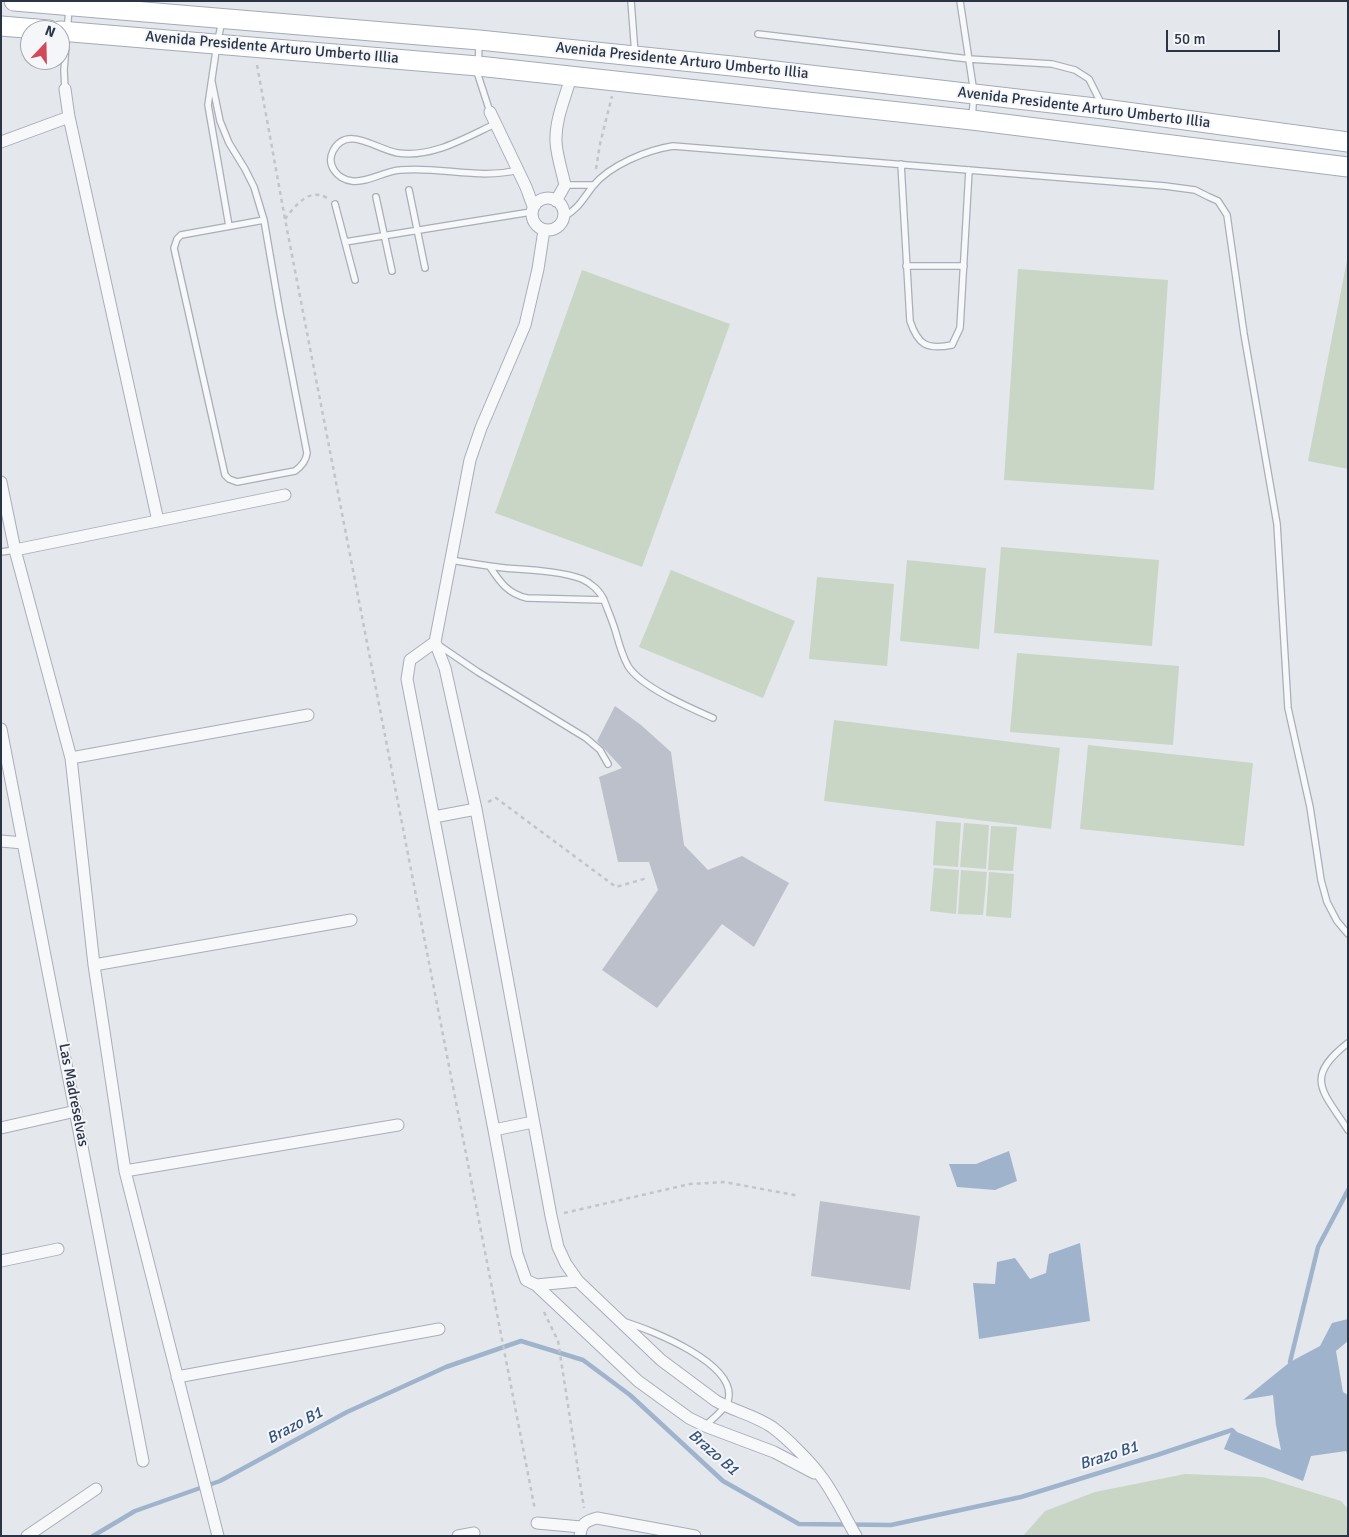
<!DOCTYPE html>
<style>
body{margin:0}
#map{position:relative;width:1349px;height:1537px;overflow:hidden;background:#e4e7ec;font-family:Signika,sans-serif}
canvas{display:block}
.frame{position:absolute;inset:0;border:2px solid #2b3445;pointer-events:none}
.north{position:absolute;left:20px;top:20px;width:50px;height:50px;box-sizing:border-box;background:#f4f6f9;border:1px solid #a4a8b1;border-radius:50%;rotate:21deg;font-size:14px;font-weight:700;line-height:20px;text-align:center;color:#2b3445}
.north::after{content:'';display:block;margin:auto;width:18px;height:22px;background:#d1495b;clip-path:polygon(50% 0,100% 100%,50% 72%,0 100%)}
.scale{position:absolute;left:1166px;top:30px;width:114px;height:22px;box-sizing:border-box;border:2px solid #2b3445;border-top:0;padding-left:6px;font-size:15px;line-height:18px;white-space:nowrap;color:#2b3445;-webkit-text-stroke:4px #f4f6f9;paint-order:stroke}
</style>
<div id="map">
<canvas width="1349" height="1537"></canvas>
<div class="frame"></div>
<div class="north">N</div>
<div class="scale">50 m</div>
</div>
<script>
const c = document.querySelector('canvas').getContext('2d');
c.lineJoin = 'round';
function paint(path, color) {
  c.fillStyle = color;
  c.fill(path, 'evenodd');
}
function trace(path, color, width, dash) {
  c.strokeStyle = color;
  c.lineWidth = width;
  c.lineCap = dash ? 'butt' : 'round';
  c.setLineDash(dash || []);
  c.stroke(path);
}
function write(font, color, halo, rows, align = 'center') {
  c.font = font + ' Signika,sans-serif';
  c.lineWidth = 4;
  c.setLineDash([]);
  c.textBaseline = 'middle';
  c.strokeStyle = halo;
  c.fillStyle = color;
  for (const [text, x, y, turn = 0] of rows) {
    c.save();
    c.translate(x, y);
    c.rotate((+turn || 0) * Math.PI / 180);
    c.textAlign = isNaN(turn) ? turn : align;
    if (halo) c.strokeText(text, 0, 0);
    c.fillText(text, 0, 0);
    c.restore();
  }
}
const green = new Path2D(`
 M1348 255V469L1308 461Z
 M1018 269 1168 280 1154 490 1004 480Z
 M582 270 730 324 642 567 495 513Z
 M1001 547 1159 560 1152 646 994 633Z
 M907 560 986 568 979 649 900 641Z
 M671 570 795 621 763 698 639 647Z
 M817 577 894 584 887 666 809 659Z
 M1017 653 1179 666 1173 745 1010 732Z
 M834 720 1060 748 1051 829 824 801Z
 M1088 745 1253 763 1244 846 1080 829Z
 M936 821 961 823 958 867 933 865Z
 M964 823 989 825 986 869 960 867Z
 M991 826 1017 827 1013 871 988 870Z
 M934 868 959 870 956 914 930 911Z
 M961 870 987 872 983 915 958 914Z
 M989 872 1014 874 1011 918 986 916Z
 M1185 1474 1263 1477 1341 1501 1348 1509V1536H1023L1045 1511 1095 1492Z`);
const water = new Path2D(`
 M1009 1151 1017 1181 995 1190 957 1187 949 1164H976Z
 M1080 1243 1090 1321 979 1339 973 1283 995 1284 997 1262 1015 1258 1030 1279 1046 1273 1049 1254Z
 M1348 1319V1341L1336 1351 1343 1392 1348 1395V1456L1346 1451 1311 1456 1303 1481 1224 1449 1232 1430 1281 1450 1276 1425 1273 1395 1243 1400 1290 1362 1320 1346 1332 1323Z`);
const stream = new Path2D(`
 M1292 1364 1290 1362 1318 1247 1348 1190
 M93 1536 135 1511 220 1481 347 1412 446 1367 521 1341 583 1360 630 1395 723 1481 799 1524 891 1525 1021 1497 1157 1455 1232 1430 1235 1433`);
const building = new Path2D(`
 M615 706 641 725 671 752 684 845 708 870 742 856 789 883 754 947 722 924 657 1008 602 970 658 890 649 862H618L599 777 622 768 597 741Z
 M820 1201 920 1216 910 1290 811 1276Z`);
const path = new Path2D(`
 M257 65 285 219 535 1510
 M596 169 600 144 612 96
 M285 219C295 206 309 187 327 198
 M488 802 496 798 616 887 647 878
 M564 1213 690 1184 725 1182 799 1196
 M544 1312 558 1341 584 1508`);
const service = new Path2D(`
 M631 1 635 54
 M960 1 974 93 972 118
 M222 21 217 44 208 105 229 226
 M758 34 969 59 1052 64 1075 70 1089 79 1102 105
 M479 42 478 75 490 112
 M212 82 220 121 229 143 245 169 254 187 264 220 280 313 307 453C306 461 302 466 295 471L237 482 229 479 225 475 174 248 177 239 181 235 264 220
 M65 89 64 70 69 8
 M495 124C465 138 432 158 398 153 377 150 347 124 333 151 326 165 337 179 352 181 368 183 384 171 400 170 440 166 479 180 518 170
 M901 164 910 321C918 345 927 350 952 345L960 328 969 170
 M565 185H594
 M409 190 425 268
 M376 197 392 271
 M335 204 355 280
 M564 217C579 208 582 200 593 186 610 165 647 150 673 146L1165 186 1195 190 1209 197 1218 201 1227 215 1244 334 1277 524 1288 708 1310 807 1321 880 1327 902 1337 921 1348 934
 M345 242 531 212
 M906 266H964
 M1 552 15 550
 M451 560C469 563 487 566 505 568 528 570 561 571 582 579 591 583 600 591 604 600 608 611 613 622 616 633 619 644 622 655 628 666 641 687 690 708 713 718
 M490 567C500 582 508 594 527 598L604 600
 M437 644 478 672 586 738 600 750 608 764
 M1348 1043C1303 1078 1323 1091 1348 1130
 M625 1322C651 1330 739 1364 728 1401 724 1411 712 1419 705 1426`);
const minor = new Path2D(`
 M65 89 69 117 158 521
 M490 112 526 187 533 206
 M1 142 69 117
 M532 214a16 16 0 1 1 32 0a16 16 0 1 1-32 0Z
 M556 201 565 185C562 171 557 157 556 142 555 120 565 98 571 77
 M544 230 538 269 525 325 481 428 470 460 435 642 445 668 476 809 551 1216 558 1247 566 1264 578 1281 661 1360 716 1401C734 1411 754 1415 772 1427 787 1438 813 1464 823 1479 836 1497 845 1517 856 1536
 M1 482 15 550 71 758 94 965 125 1171 218 1536
 M15 550 285 495
 M435 642 410 660 407 679 494 1130 517 1254 526 1280 536 1285 638 1381 689 1418 705 1426 774 1452 814 1473
 M1 729 143 1461
 M71 758 308 715
 M434 817 476 809
 M1 841 23 843
 M94 965 351 920
 M1 1128 76 1111
 M494 1130 533 1122
 M125 1171 398 1125
 M1 1261 58 1249
 M536 1285 578 1281
 M177 1377 439 1329
 M537 1523 581 1527
 M27 1536 96 1489
 M458 1536 474 1533
 M580 1536C581 1523 586 1521 597 1518L695 1536`);
const primary = new Path2D(`
 M14 1 479 40 732 66 1104 109 1348 142
 M1 26 49 30
 M60 31 478 66 972 120 1348 167`);
const streetNames = [
 ["Avenida Presidente Arturo Umberto Illia",272,48,5],
 ["Avenida Presidente Arturo Umberto Illia",682,61,6],
 ["Avenida Presidente Arturo Umberto Illia",1084,108,7],
 ["Las Madreselvas",73,1095,79]
];
const waterNames = [
 ["Brazo B1",295,1426,-28],
 ["Brazo B1",713,1453,41],
 ["Brazo B1",1109,1456,-18]
];
paint(green, '#c9d6c5');
paint(water, '#9fb4cc');
trace(stream, '#9fb4cc', 4.5);
paint(building, '#bbc0ca');
trace(service, '#a9aeb7', 8);
trace(minor, '#a9aeb7', 13);
trace(primary, '#a3abb8', 21);
trace(path, '#c2c5cb', 2.5, [4, 4]);
trace(service, '#f7f8fa', 5.5);
trace(minor, '#f7f8fa', 11);
trace(primary, '#fff', 19);
write('15px', '#2b3445', '#f4f6f9', streetNames);
write('italic 16px', '#34527a', '#f4f6f9', waterNames);
</script>
